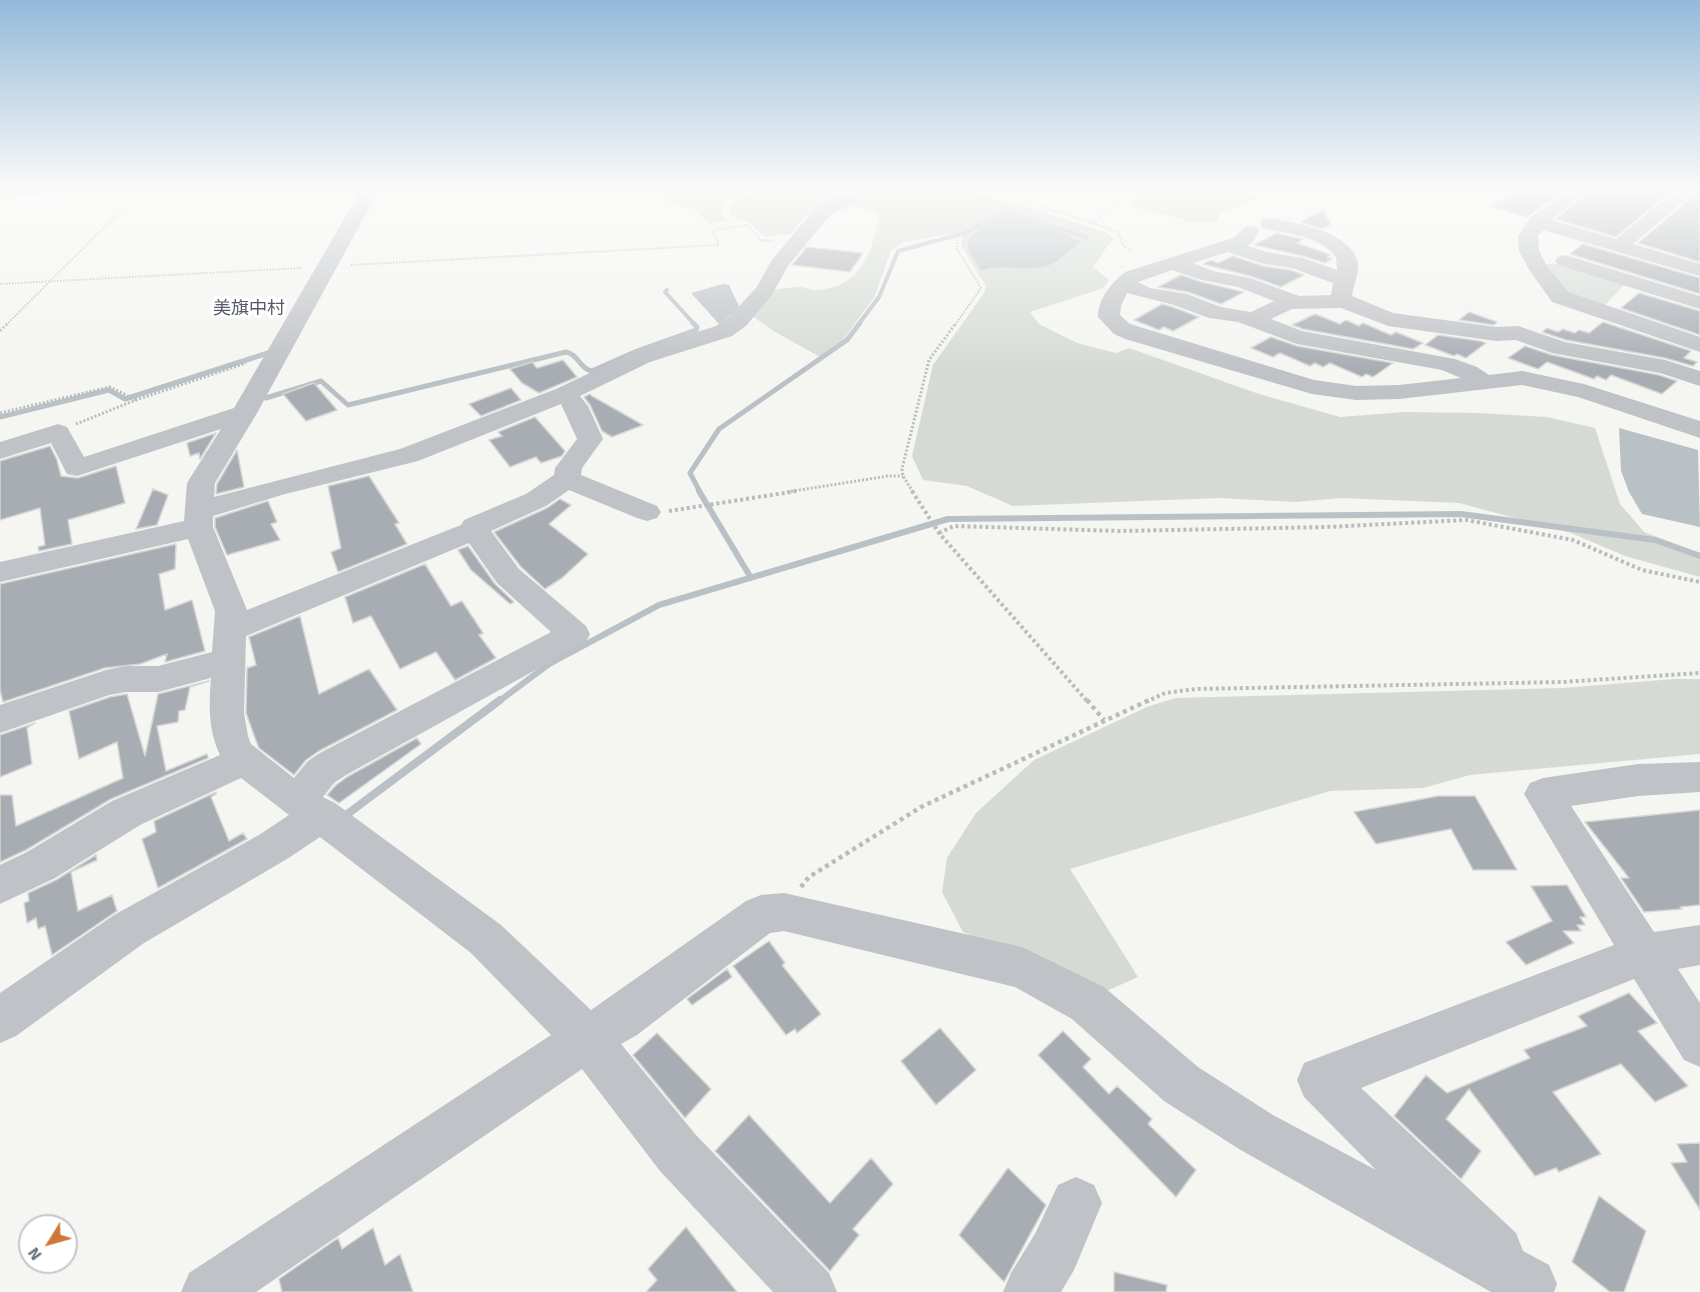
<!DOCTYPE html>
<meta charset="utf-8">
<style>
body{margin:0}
#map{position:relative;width:1700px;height:1292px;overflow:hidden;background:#f5f5f2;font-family:Signika,sans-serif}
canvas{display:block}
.north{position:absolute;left:18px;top:1214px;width:60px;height:60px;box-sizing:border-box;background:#fff;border:2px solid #c3c6cc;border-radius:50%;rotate:233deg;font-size:16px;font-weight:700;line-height:24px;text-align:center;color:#687180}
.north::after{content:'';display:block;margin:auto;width:21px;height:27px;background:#ce7739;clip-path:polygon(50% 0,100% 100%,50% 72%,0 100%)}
</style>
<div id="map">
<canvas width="1700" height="1292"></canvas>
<div class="north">N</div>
</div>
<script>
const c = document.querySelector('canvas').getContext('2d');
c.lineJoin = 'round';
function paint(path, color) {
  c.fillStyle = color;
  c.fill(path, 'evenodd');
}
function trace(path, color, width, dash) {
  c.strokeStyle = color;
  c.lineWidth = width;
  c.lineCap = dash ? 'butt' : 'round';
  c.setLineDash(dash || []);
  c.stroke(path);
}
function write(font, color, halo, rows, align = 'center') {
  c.font = font + ' Signika,"Noto Sans JP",sans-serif';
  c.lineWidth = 6;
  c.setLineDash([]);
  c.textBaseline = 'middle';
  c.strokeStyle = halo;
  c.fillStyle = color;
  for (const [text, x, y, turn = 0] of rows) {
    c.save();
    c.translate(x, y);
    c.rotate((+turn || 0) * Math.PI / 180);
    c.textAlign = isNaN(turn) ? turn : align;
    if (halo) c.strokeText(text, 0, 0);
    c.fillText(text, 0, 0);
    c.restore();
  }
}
const green = new Path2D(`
 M659 190H757L734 196 721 207 725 221 710 224 694 209 668 204Z
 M768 190H853L803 218 791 234 764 237 750 223 730 216 728 209 739 198Z
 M874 190H984L972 195 1012 202 1105 232 1114 239C1104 247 1102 258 1093 267L1109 280 1104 288 1030 312 1039 324 1077 343 1116 353 1129 348 1259 394 1340 417 1404 412 1478 413 1547 417 1595 428 1620 504 1644 532 1700 553V577L1625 556 1571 533 1459 503 1342 498 1295 502 1219 498 1013 506 967 486 923 480 912 456 933 365 984 293 986 286 962 247V232L903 242 891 250 875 296 843 340 820 357 772 330 751 315 771 291C780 289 790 287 799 287 805 287 811 291 817 290 862 287 872 252 879 215L847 202ZM1046 225 1081 241 1033 268 992 266Z
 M1143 190H1241L1257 199 1221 212 1216 222 1195 223 1128 205Z
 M1546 264H1564L1626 283 1602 308 1568 296Z
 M1674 679H1700V754L1470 775 1423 788 1330 791 1070 869 1138 977 1102 993 963 932 942 892 947 858 976 813 1034 760 1147 707 1175 698 1563 688Z`);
const water = new Path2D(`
 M1000 213 1046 225 1081 241C1070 250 1060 261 1047 266 1026 272 1003 263 981 270L968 249 969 238Z
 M723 284 729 285 740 308 719 324 691 293Z
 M1619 428 1698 450 1700 527 1642 514 1629 492 1621 471Z`);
const streamFar3 = new Path2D(`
 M0 195 105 190
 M667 290 665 292 695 325
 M858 325 879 297 898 251 965 233 1006 212 1086 237`);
const streamFar2 = new Path2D(`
 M265 391 262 396 266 398 321 381 348 405 566 352C578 354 580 369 592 371L637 351 696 330 697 327 693 323
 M0 417 109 390 125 399 271 352
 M700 492 690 473 719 429 847 340 860 323`);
const streamFar1 = new Path2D(`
 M699 491 751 578
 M498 702 549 664 659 605 948 519 1461 514 1655 540 1700 556`);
const stream = new Path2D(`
 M342 818 500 700`);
const building = new Path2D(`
 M1522 190H1565L1527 217 1489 206Z
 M1591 190H1673L1616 237 1556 219Z
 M1693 190H1700V262L1638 243 1690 199 1694 193Z
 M1323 210 1331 224 1322 229 1300 222Z
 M1277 233 1303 239 1297 243 1331 255 1327 257 1332 259 1325 263 1303 256 1254 245Z
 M1583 244 1700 278V294L1570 254Z
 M807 247 863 253 850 272 792 265Z
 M1233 256 1263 266 1291 270 1304 275 1281 287 1250 276 1203 264 1211 260 1218 263Z
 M1181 275 1202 282 1244 292 1221 304 1188 292 1158 287Z
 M1639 293 1700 311V335L1621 308Z
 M1162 304 1173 307 1199 317 1173 331 1164 327 1159 330 1134 320Z
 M1469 312 1497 322 1494 325 1459 320Z
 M1315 314 1340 324 1346 320 1359 326 1363 323 1391 335 1396 332 1423 343 1413 349 1303 329 1292 325Z
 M1603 322 1691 351 1684 358 1697 362 1693 366 1665 358 1566 340 1542 332 1547 328 1558 332 1563 329 1575 333 1579 330 1589 333Z
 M1438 335 1480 341 1486 343 1466 358 1457 354 1454 356 1425 345Z
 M1271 337 1297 346 1393 363 1373 377 1366 374 1362 377 1330 363 1323 367 1315 363 1310 366 1280 353 1273 357 1251 348Z
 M1525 346 1552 355 1659 375 1677 381 1662 394 1611 375 1606 380 1597 376 1594 379 1547 362 1538 369 1508 358Z
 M563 360 577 377 539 393 522 383 510 369 532 362 537 368Z
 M314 383 337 410 306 421 283 394Z
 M511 388 521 400 481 416 469 404Z
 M590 394 592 396 643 425 612 437 602 431 590 405 584 397Z
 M535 417 565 451 562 456 541 463 536 457 510 467 489 440 502 436 498 432Z
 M216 433 200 459 199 453 190 456 187 443Z
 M50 446 57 460 61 476 78 478 116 466 125 503 68 520 72 544 39 551 38 547 45 545 40 508 0 520V461Z
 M237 450 244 487 216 494 217 484Z
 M369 476 399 523 395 524 407 544 338 572 331 552 341 548 328 486Z
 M153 489 168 495 157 525 136 529Z
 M560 499 571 505 549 524 588 554 562 578 545 589 521 567 494 532 547 508Z
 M268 501 277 522 271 524 280 540 227 555 215 527V518Z
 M176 544 175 569 159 574 165 610 192 600 205 651 165 662 167 654 140 664 105 668 3 702 0 690V584Z
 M468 546 495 584 514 602 510 604 471 570 458 550Z
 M425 564 451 606 462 601 483 633 479 635 496 658 455 680 436 652 400 669 371 616 353 623 345 597Z
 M300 616 319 694 369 669 397 710 319 751 306 760 294 775 259 748 255 738 246 713 247 668 256 665 249 637Z
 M209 681 190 687 185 710 179 711 178 722 157 726 166 771 207 754 208 758 111 799 26 850 0 862V795H12L16 826 123 778 117 742 79 759 69 711 110 697 127 694 145 756 158 694Z
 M35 723 27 728 32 764 0 777V735Z
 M417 738 421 744 339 803 327 795 336 785 347 777Z
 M216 792V794L211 797 229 841 243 833 247 839 158 888 142 839 156 832 154 821Z
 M1438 796H1475L1517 870H1473L1451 829 1376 844 1354 812Z
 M1700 810V905L1680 907 1682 909 1644 912 1621 878H1629L1585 822Z
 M96 855 97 860 71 872 78 911 112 895 117 911 52 955 45 926 38 929 36 918 27 923 24 903 29 901 28 893 56 880Z
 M1567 885 1586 917H1580L1585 925H1577L1581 931H1563L1574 943 1526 965 1506 942 1552 921 1531 886Z
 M769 941 785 963 782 965 821 1014 797 1033 795 1029 786 1035 733 966Z
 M727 969 732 977 692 1005 687 999Z
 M1629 993 1657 1023 1638 1031 1688 1086 1655 1102 1621 1064 1553 1092 1601 1154 1559 1172 1556 1168 1535 1176 1469 1089 1446 1119 1481 1151 1461 1179 1394 1116 1426 1075 1447 1093 1530 1058 1524 1050 1587 1026 1578 1016Z
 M940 1028 976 1070 936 1105 901 1061Z
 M1063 1031 1091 1059 1083 1067 1109 1094 1117 1086 1152 1119 1148 1124 1196 1170 1176 1197 1038 1055Z
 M657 1033 711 1089 685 1118 633 1055Z
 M749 1115 830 1203 871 1158 893 1184 853 1229 859 1235 830 1271 715 1151Z
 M1700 1143V1210L1671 1163 1687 1162 1677 1144Z
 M1008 1168 1046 1205 1004 1282 959 1235Z
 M1599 1196 1646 1231 1624 1292H1610L1572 1262Z
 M686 1227 737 1292H646L657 1280 648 1269Z
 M373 1228 385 1265 400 1254 413 1292H282L279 1279 338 1238 342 1249Z
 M1114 1272 1167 1285 1166 1292H1114Z`);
const pathFar3 = new Path2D(`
 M973 200 994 190
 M967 203 1000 196 1013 197 1118 232 1123 245 1132 251
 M1093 223 1134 190
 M351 265 719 245 713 232 715 230 747 225 761 240 773 241
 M0 284 302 268
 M6 325 139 193
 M955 325 981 288 957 249 958 237`);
const pathFar2 = new Path2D(`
 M0 331 8 323
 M0 413 110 387 136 400
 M76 424 136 400 246 363
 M787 492 888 476H903
 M913 492 903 476 902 469 929 360 956 323`);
const pathFar1 = new Path2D(`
 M912 491 939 533 1088 702
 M669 511 797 491
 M939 533 954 526 1119 531 1327 527 1466 520 1573 540 1642 570 1700 582
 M1146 702 1165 693 1196 689 1562 682 1700 673`);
const path = new Path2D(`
 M1087 700 1104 720
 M801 887 809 877 921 807 1149 700`);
const minor = new Path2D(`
 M361 190H379L257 413 215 483 214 497 400 449 556 389 634 352 716 326 730 316 756 288 772 260 812 212C831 196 853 190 877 190L874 194 833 214 826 220 788 266 772 295 746 326 732 336 650 362 580 396 588 406 603 439 582 468 581 475 657 506 661 512 657 518 647 521 637 518 569 490 546 506 491 531 519 569 586 626 590 634 586 642 346 775 334 783 323 797 335 803 501 925 591 1010 746 901 761 895 784 893 1022 947 1104 987 1198 1067 1273 1115 1376 1170 1304 1097 1297 1080 1304 1063 1614 945 1524 794 1530 783 1543 778 1638 764 1700 762V792L1638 796 1571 806 1654 932 1700 925V965L1678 969 1700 1003V1067L1684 1060 1634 979 1361 1088 1516 1233 1523 1251 1549 1265 1557 1284 1554 1292H1491L1239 1149 1164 1101 1072 1019 1015 987 784 931 770 933 637 1035 621 1044 696 1135 829 1273 837 1292H773L660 1171 582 1069 256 1292H181L189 1273 551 1035 471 953 320 837 287 859 144 943 16 1036 0 1043V993L114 915 259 835 289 815 241 778 140 825 55 878 0 904V865L27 852 112 801 220 755C208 729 209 706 211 678L158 692H126L109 695 0 733V705L106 670 126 666H158L212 652 215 611 188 539 0 582V562L184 521 187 483 221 429 77 476 67 474 51 443 0 459V442L58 424 67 427 84 457 234 408ZM561 404 577 439 555 468 554 475 526 494 464 520 461 525 247 610 213 527V516L285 494 418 461ZM469 543 497 583 551 632 320 753 308 761 294 778 251 744 248 736 244 713 246 636Z
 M1569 190H1589L1551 220 1616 239 1676 190H1690L1692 193 1689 197 1633 244 1700 264V276L1543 230 1538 236 1539 251 1547 266 1568 292 1700 337V352L1552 302 1528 268 1519 251 1518 236 1530 218Z
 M1269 218C1294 222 1354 232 1358 264 1359 274 1353 286 1352 296L1393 313 1496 327 1518 326 1565 342 1665 360 1700 371V386L1660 373 1552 353 1516 340 1496 341 1388 326 1341 308 1292 309 1271 319 1302 331 1455 359 1477 367 1489 375 1522 371 1584 384 1700 421V438L1578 397 1522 385 1399 399 1356 400 1312 394 1125 339 1114 334 1098 317C1098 298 1112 283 1125 272L1233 238C1243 232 1242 223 1256 227L1259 231 1253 242 1248 246 1267 252 1303 258 1337 270 1336 257C1319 235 1287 234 1262 228L1260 224 1262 220ZM1228 252 1264 264 1292 268 1333 283 1331 295 1299 296 1250 278 1213 271 1193 263ZM1172 270 1202 280 1238 287 1274 301 1251 312 1221 307 1187 294 1150 288 1138 282ZM1127 293 1174 305 1209 318 1238 322 1297 344 1442 370 1461 378 1399 385 1356 386 1314 380 1130 324 1120 315 1121 306Z
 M1565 255 1700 296V309L1558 265 1555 261 1558 257Z
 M1076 1177 1094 1185 1102 1203 1074 1270 1061 1292H1003L1011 1273 1036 1232 1058 1185Z`);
const farQuarternames = [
 ["美旗中村",249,309]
];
paint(green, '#d5dbd4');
paint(water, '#bac1c6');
trace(streamFar3, '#bac1c6', 4);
trace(streamFar2, '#bac1c6', 5);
trace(streamFar1, '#bac1c6', 6);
trace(stream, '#bac1c6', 8);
paint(building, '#a8adb4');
trace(building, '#d6d7d5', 1.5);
trace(pathFar3, '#b9bbbe', 2, [1.5, 1.5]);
trace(pathFar2, '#b9bbbe', 3, [2, 2]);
trace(pathFar1, '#b9bbbe', 4, [3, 3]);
trace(path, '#b9bbbe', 4.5, [4, 4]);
paint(minor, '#bfc2c6');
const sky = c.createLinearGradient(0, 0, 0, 371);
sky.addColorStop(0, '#95b9da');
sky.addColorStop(0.51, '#fafaf9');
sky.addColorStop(1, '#fafaf900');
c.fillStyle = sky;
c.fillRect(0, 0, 1700, 371);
write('18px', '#555b66', '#fff', farQuarternames);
</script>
